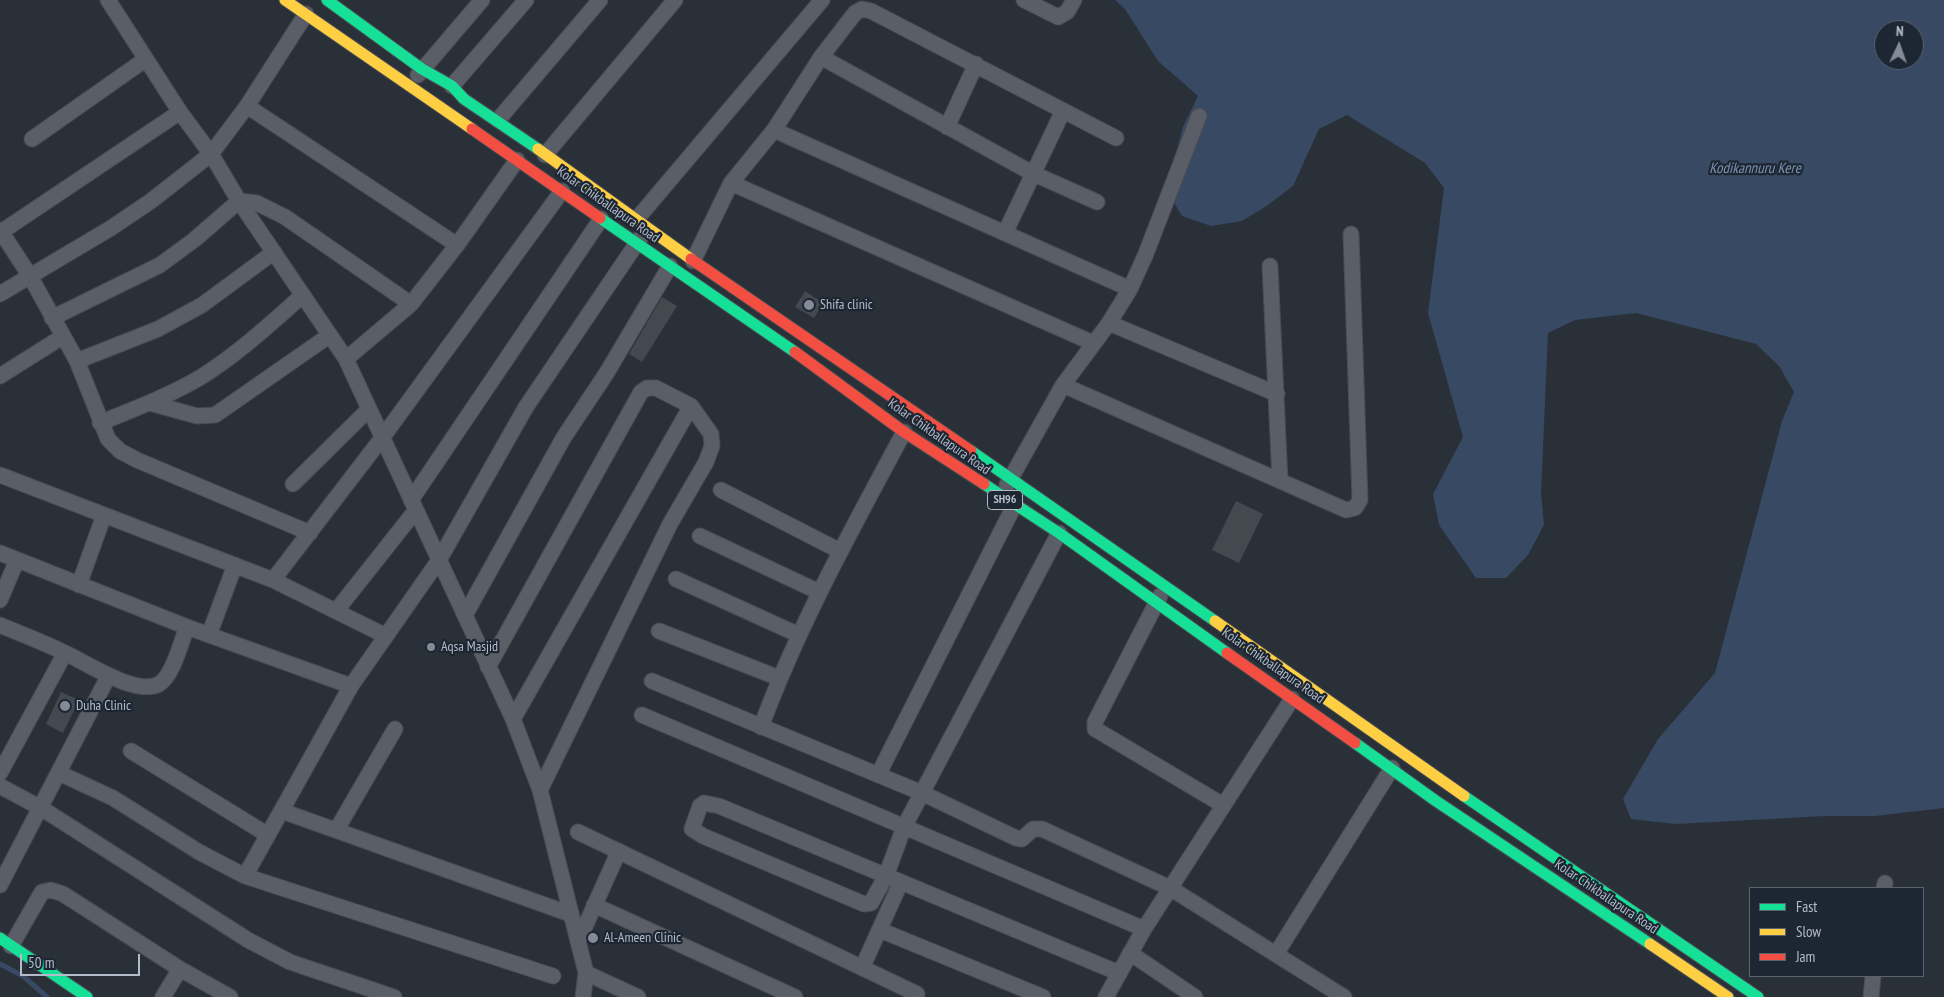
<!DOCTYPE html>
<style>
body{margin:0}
#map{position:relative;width:1944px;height:997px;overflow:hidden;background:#2a3038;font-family:"PT Sans Narrow",sans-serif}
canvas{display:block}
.legend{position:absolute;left:1749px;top:887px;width:175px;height:90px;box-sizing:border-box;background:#1d2633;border:1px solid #59626f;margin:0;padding:6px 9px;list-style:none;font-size:15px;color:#b4bcc9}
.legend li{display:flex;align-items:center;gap:10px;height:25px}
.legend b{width:25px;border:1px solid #59626f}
.north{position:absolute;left:1874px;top:20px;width:50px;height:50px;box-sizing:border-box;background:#1d2633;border:1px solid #59626f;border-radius:50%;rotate:3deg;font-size:14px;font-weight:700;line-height:20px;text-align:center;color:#b4bcc9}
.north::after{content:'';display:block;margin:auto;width:18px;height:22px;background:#848b96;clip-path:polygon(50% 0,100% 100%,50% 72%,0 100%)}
.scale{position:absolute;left:20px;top:954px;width:120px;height:22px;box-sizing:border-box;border:2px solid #b4bcc9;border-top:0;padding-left:6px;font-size:15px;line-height:18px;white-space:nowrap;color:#b4bcc9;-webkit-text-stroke:4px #1d2633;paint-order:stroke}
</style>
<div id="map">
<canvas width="1944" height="997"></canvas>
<ul class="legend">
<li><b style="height:6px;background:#16e098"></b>Fast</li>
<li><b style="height:6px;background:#ffcf43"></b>Slow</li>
<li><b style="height:6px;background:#f24e42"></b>Jam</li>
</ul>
<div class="north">N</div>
<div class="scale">50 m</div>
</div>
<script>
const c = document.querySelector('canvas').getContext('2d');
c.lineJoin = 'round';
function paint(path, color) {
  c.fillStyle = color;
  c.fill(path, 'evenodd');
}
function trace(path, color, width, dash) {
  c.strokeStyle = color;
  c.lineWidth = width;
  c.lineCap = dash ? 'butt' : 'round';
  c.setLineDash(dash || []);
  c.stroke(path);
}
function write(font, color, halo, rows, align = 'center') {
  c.font = font + ' "PT Sans Narrow",sans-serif';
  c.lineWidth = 4.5;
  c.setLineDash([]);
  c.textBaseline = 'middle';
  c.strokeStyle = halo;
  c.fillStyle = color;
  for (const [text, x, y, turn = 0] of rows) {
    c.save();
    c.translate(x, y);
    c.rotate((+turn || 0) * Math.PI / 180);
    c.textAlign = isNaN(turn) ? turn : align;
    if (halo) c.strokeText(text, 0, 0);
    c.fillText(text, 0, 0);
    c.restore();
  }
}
const water = new Path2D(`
 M1115 0H1944V808L1875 816H1825L1676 824 1631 819 1623 799 1658 739 1715 673 1782 421 1794 392 1779 366 1756 344 1636 313 1575 320 1548 333 1541 493 1544 525 1528 555 1506 578H1476L1439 525 1433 494 1463 437 1428 313 1444 188 1425 163 1347 115 1319 129 1293 186 1268 205 1242 221 1211 226 1182 216 1166 189 1183 127 1198 96 1158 61 1125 9ZM1884 30H1914V60H1884Z`);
const stream = new Path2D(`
 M0 964 23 976 47 997`);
const building = new Path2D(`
 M805 291 823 303 814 318 795 307Z
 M662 297 677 306 642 362 629 354Z
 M1236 501 1263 514 1239 563 1212 550Z
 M61 692 79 700 63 733 46 724Z`);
const street = new Path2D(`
 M108 0 180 112 211 154 239 201 346 359 513 719 540 790 586 973 583 997
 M1024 0 1058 17 1067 12 1074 0
 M821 57 1032 173 1097 202
 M418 75 482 0
 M452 86 526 0
 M247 106 457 245
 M498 120 600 0
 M947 127 976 64
 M774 130 1130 289
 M32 139 146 59
 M545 155 675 0
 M731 183 1093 343
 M636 220 822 0
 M0 230 30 276 77 361 108 439 120 451 137 460 310 533
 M1 232 180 112
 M1005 233 1063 111
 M693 261 731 183 774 130 821 57 855 13 862 9 871 11 1116 138
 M1270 266 1280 481
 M0 294 111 228 151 201 211 154 247 106 306 14
 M52 318 160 265 194 240 239 201 257 203 285 217 411 304
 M1109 323 1277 394
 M346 359 411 304 457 245 517 160
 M77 361 158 329 202 305 274 252
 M0 376 62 337
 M1063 385 1346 510 1355 508 1360 500 1351 234
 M150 403 197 416 215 415 330 335
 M100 423C134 409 169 396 201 377 238 354 270 324 303 295
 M0 475 273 580 386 636
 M293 484 369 409
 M1007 485 1063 385 1109 323 1130 289 1145 256 1199 116
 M721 490 840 551
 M411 500 601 219
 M1059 533 904 827 886 876 871 903 864 904 703 836 692 829 700 806 704 803 719 806 1119 973
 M700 536 819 592
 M0 553 187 627 351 686
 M676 579 799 635
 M273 580 382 438 562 191
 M79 585 104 515
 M1160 596 1095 722V729L1223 805
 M0 600 17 560
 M336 611 416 510
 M465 615 564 437 606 374 670 266
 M0 625C21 634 43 642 63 652 84 661 136 697 159 684 173 676 181 642 187 627
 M659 631 779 678
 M209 635 235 565
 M488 667 641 392 647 388H656L691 406 711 434 712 446 706 462 670 524 540 790
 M652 681 922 793 1016 838 1022 839 1033 829H1042L1170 888 1344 997
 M642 715 1144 929
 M513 719 691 406
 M761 727C799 624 852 529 904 432
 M131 751 268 835
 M0 773 65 653
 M59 773 113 798 199 852 245 876 553 976
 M878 775 1014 506
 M0 786 41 808 248 940 290 962 394 997
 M282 811 570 914
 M337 829 395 729
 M578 832 917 994
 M245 876 351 686 439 560 526 407 641 237
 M0 885 108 677
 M1884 888 1885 883
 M594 905 795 997
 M880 930 1043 997
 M578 942 619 851
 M11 946 42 892 51 890 63 894 180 969 230 997
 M1130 953 1195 997
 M1276 954 1392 768
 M862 968 901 882
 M586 973 638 997
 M163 997 180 969
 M1106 997 1144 929 1292 699
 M1871 997 1873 976`);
const fast = new Path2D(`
 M327 0 422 69 452 86 464 99 538 149
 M600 218 795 352
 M971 451 1215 621
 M984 484 1059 533 1227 653
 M1355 743 1436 801 1650 944
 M1464 796 1758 997
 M0 938 87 997`);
const slow = new Path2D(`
 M285 0 472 129
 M538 149 691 259
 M1215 621 1464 796
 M1650 944 1728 997`);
const jam = new Path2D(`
 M472 129 600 218
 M691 259 971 451
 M795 352 904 432 984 484
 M1227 653 1355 743`);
const markers = [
 [809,305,6,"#848b96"],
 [431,647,5,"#848b96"],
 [65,706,6,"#848b96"],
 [593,938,6,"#848b96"]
];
const shields = [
 [1005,500,35]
];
const shieldNames = [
 ["SH96",1005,500]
];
const streetNames = [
 ["Kolar Chikballapura Road",608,205,35],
 ["Kolar Chikballapura Road",939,437,35],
 ["Kolar Chikballapura Road",1273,666,35],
 ["Kolar Chikballapura Road",1606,897,34]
];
const poiNames = [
 ["Shifa clinic",820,305],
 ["Aqsa Masjid",441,647],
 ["Duha Clinic",76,706],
 ["Al-Ameen Clinic",604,938]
];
const waterNames = [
 ["Kodikannuru Kere",1755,169]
];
paint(water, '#384963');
trace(stream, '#384963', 5);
paint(building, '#444950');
trace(street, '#484c53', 17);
trace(fast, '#484c53', 13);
trace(slow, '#484c53', 13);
trace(jam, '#484c53', 13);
trace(street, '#5a5e66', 15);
trace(fast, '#16e098', 11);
trace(slow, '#ffcf43', 11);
trace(jam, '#f24e42', 11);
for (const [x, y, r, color] of markers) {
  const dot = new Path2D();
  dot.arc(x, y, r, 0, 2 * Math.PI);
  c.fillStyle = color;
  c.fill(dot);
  trace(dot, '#1d2633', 2);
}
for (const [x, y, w] of shields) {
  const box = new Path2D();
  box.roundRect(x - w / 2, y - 9.5, w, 19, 4);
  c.fillStyle = '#1d2633';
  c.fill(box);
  trace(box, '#b4bcc9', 1);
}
write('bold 12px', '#b4bcc9', null, shieldNames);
write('14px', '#b4bcc9', '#1d2633', streetNames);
write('14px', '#b4bcc9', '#1d2633', poiNames, 'left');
write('italic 15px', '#7c92b1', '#1d2633', waterNames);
</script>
